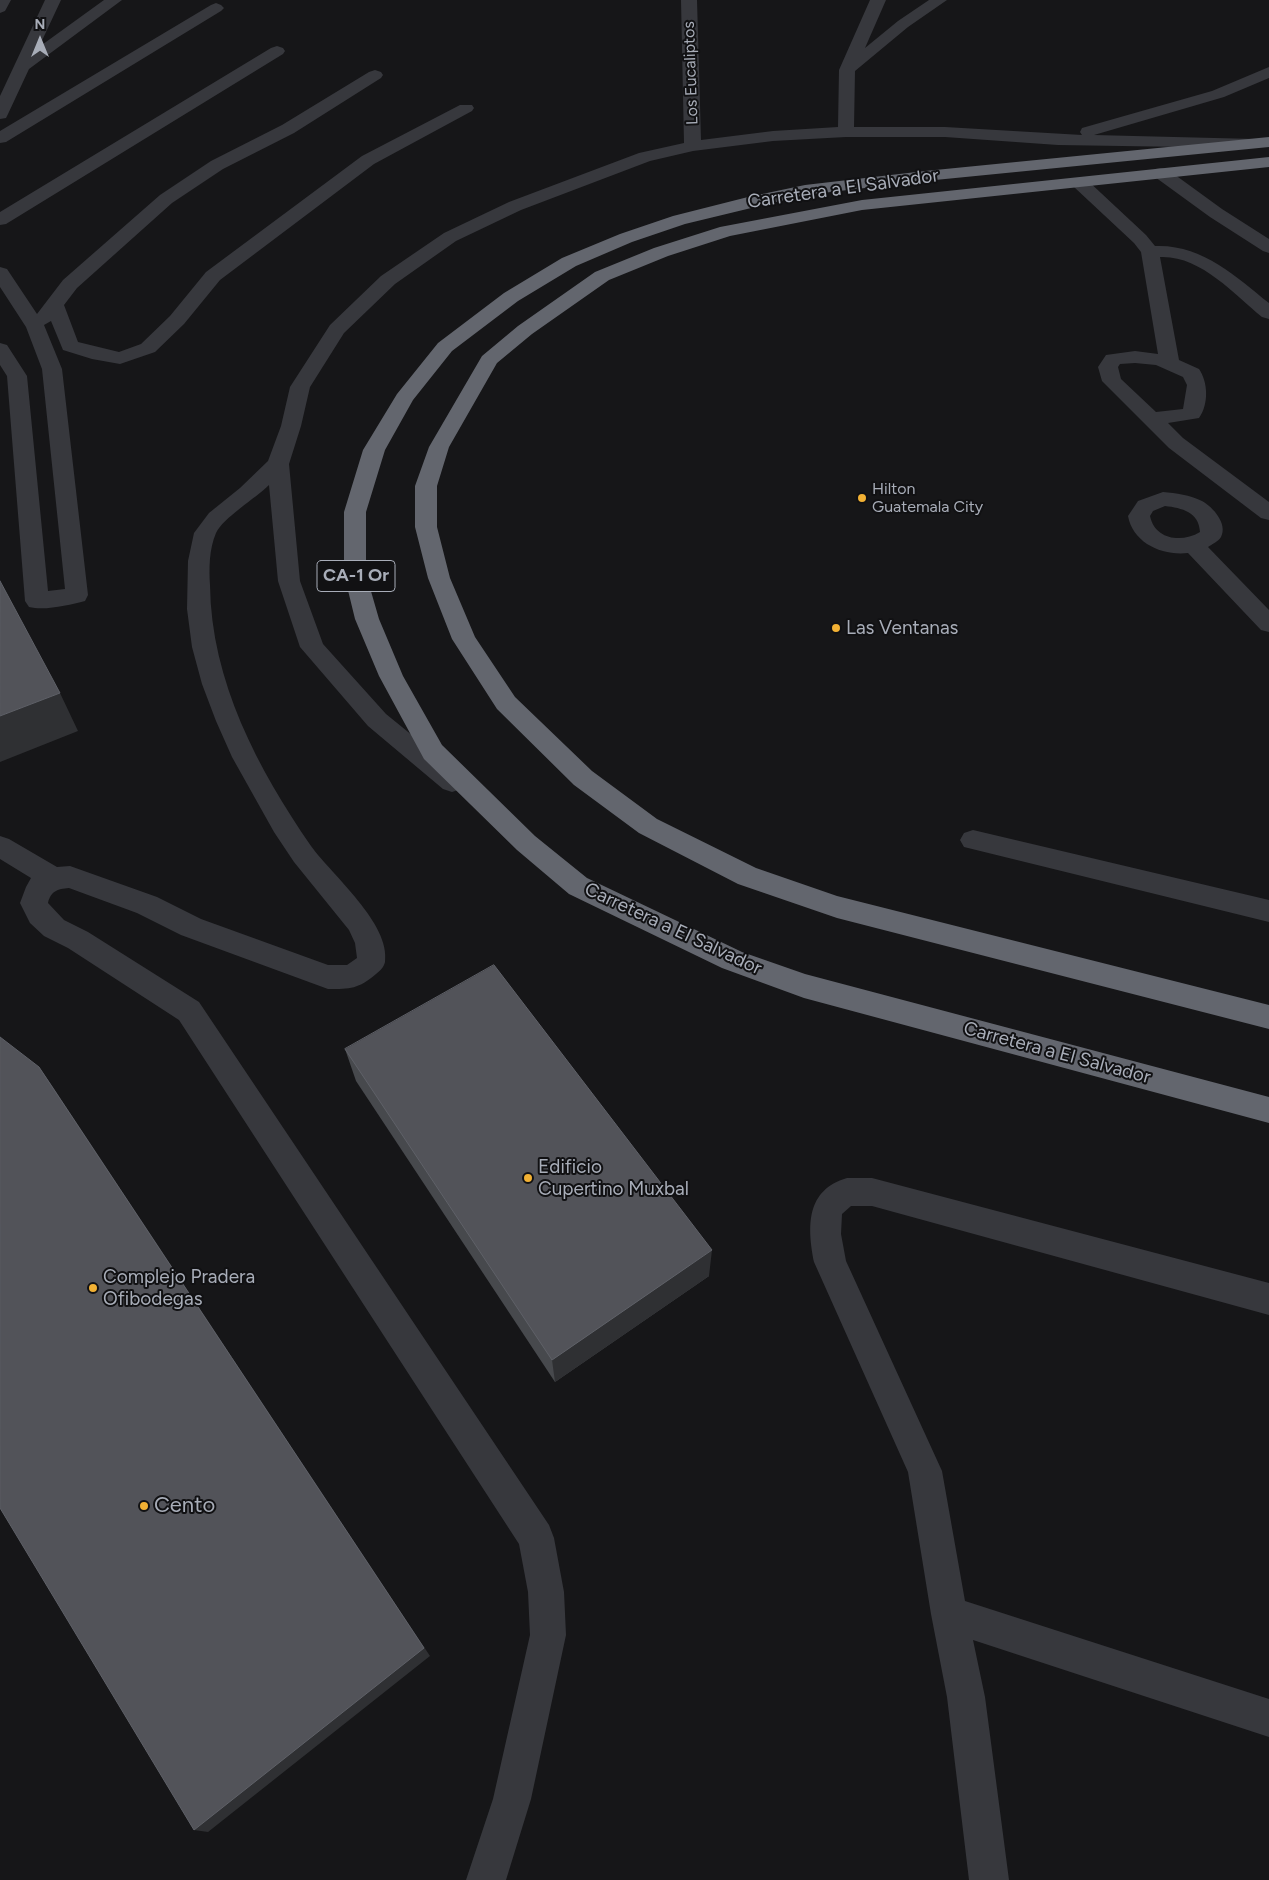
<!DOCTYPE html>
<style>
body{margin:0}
#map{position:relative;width:1269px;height:1880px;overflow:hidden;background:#161618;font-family:Figtree,sans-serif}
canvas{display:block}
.north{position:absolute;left:15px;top:15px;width:50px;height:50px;-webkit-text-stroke:4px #111113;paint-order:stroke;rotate:0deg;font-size:14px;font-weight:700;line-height:20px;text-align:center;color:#a8adb8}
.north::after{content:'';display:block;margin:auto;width:18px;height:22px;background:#a8adb8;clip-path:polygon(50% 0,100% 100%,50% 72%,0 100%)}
</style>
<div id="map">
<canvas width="1269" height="1880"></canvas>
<div class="north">N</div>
</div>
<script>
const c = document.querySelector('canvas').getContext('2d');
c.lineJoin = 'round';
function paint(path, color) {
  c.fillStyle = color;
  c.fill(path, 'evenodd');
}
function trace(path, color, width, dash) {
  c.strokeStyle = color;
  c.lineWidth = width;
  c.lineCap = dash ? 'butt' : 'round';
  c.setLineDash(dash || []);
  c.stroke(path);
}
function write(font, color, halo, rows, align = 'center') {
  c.font = font + ' Figtree,sans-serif';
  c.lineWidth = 4;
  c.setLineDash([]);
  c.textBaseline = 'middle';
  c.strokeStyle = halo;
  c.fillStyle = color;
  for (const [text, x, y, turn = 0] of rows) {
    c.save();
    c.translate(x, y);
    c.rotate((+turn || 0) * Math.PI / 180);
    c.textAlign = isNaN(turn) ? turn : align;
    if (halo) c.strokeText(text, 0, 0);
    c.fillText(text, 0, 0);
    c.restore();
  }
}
const minor = new Path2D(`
 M0 0H11L5 11 0 13Z
 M45 0H61L39 47 104 0H122L29 69 8 114 6 118 0 119V96Z
 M681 0H697L701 140 773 131 838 127 839 70 870 0H886L865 48 898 21 929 0H947L908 27 855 71 854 127H945L1082 135 1080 132 1082 128 1212 91 1269 67V78L1224 97 1094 135 1255 139 1257 143 1255 147 1249 148 1058 145 945 137H846L773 141 693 151 650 161 521 210 456 241 395 284 344 333 310 387 301 426 289 464 300 581 323 644 386 714 461 775 465 782 461 789 452 792 443 789 368 726 300 647 278 581 269 485C256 498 223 518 216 533 209 549 209 569 210 585 211 681 258 769 311 846 332 875 391 924 385 962 384 967 380 971 376 974 358 989 351 989 328 989L181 935 137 913 69 888C57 889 51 891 48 903L64 920 88 932 199 1002 549 1525 554 1538 564 1592 566 1635 531 1799 506 1880H466L493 1799 530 1635 528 1592 519 1544 179 1020 68 948 44 936 30 923 20 903 26 887 31 878 0 859V836L9 839 57 867 70 866 157 897 201 919 328 965H347L357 958 355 943 349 930 294 862 274 832 232 757 216 721 202 684 192 647 187 609 188 561 194 533 209 513 240 488 268 461 281 426 290 387 330 325 381 276 444 233 509 202 639 153 684 143Z
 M216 3 221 5 224 8 221 11 6 142 0 143V131L211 5Z
 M277 46 283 48 285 51 283 54 6 224 0 225V212L271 48Z
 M375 70 381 72 383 75 381 78 294 133 223 169 172 203 77 288 64 305 78 342 119 352 141 344 170 316 206 272 362 156 460 105H472L474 108 472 111 374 164 220 280 184 324 155 352 120 364 92 359 63 350 51 321 44 325 62 369 88 595 85 601C69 605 45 611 29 607L25 601 7 376 0 365V343L7 345 27 376 48 591 65 589 42 369 26 327 0 287V267L7 269 37 314 63 280 160 195 211 161 282 125 369 72Z
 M1161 168 1167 169 1222 209 1269 239V253L1263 251 1210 217 1155 177 1152 173 1155 169Z
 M1080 178 1086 179 1146 235 1155 246C1202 244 1235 276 1269 303V319L1262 317C1234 294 1200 255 1160 257L1179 360 1199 369C1208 382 1209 404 1199 418L1168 423 1183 438 1269 502V520L1261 518 1169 448 1102 381 1098 367 1106 355 1135 351 1158 354 1141 252 1134 243 1074 187 1071 183 1074 179ZM1135 363 1156 365 1183 377 1187 385 1183 409 1156 412 1121 379 1118 367 1120 364Z
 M1163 492C1176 493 1190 495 1202 501 1213 507 1228 524 1221 537 1218 542 1212 544 1208 547L1269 610V632L1261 630 1188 553C1162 556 1133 543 1128 516L1138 501ZM1165 506C1182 508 1199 512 1200 532 1182 543 1155 540 1150 516L1153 511Z
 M973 830 1269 900V922L964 847 960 840 964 833Z
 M847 1178H872L1269 1283V1315L872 1206H851L842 1214 841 1234 846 1261 942 1471 965 1601 1269 1699V1737L973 1640 985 1697 1009 1880H969L947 1697 931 1614 908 1472 814 1262C807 1226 806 1190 847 1178Z`);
const highway = new Path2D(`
 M1269 137V147L925 181 805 195 685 224 632 242 576 266 518 301 452 351 413 400 385 450 366 512V574L379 619 403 676 442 745 535 836 587 878 742 952 805 974 1269 1097V1123L804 998 722 968 569 894 517 850 424 759 379 676 355 619 344 574V512L363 450 397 394 438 343 504 293 562 258 620 234 673 216 748 197 805 185 925 171Z
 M1269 157V167L862 210 730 236 668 256 609 280 532 334 497 363 449 447 437 486V527L450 578 475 637 515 697 592 771 657 819 756 868 837 896 1269 1005V1029L837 918 738 884 639 833 574 785 497 709 452 639 428 578 415 527V486L429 447 482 356 518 326 595 272 654 248 720 227 862 200Z`);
const wall = new Path2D(`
 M345 1049 709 1276 555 1382 356 1081Z`);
const shadedWall = new Path2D(`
 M60 693 78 731 0 762V716Z
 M39 1067 53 1087 430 1656 208 1832 194 1830Z
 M712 1250 709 1276 555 1382 552 1360Z`);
const building = new Path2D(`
 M0 581 60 693 0 716Z
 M494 965 712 1250 552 1360 345 1049Z
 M0 1037 39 1067 424 1648 194 1830 0 1508Z`);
const markers = [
 [862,498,5,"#f2b134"],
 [836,628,5,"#f2b134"],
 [528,1178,5,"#f2b134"],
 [93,1288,5,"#f2b134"],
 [144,1506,5,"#f2b134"]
];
const farStreetnames = [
 ["Los Eucaliptos",691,73,-92]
];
const farPoinames = [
 ["Hilton",872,489],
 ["Guatemala City",872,507]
];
const shields = [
 [356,576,78]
];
const shieldNames = [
 ["CA-1 Or",356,576]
];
const streetNames = [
 ["Carretera a El Salvador",843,189,-8],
 ["Carretera a El Salvador",673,929,25],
 ["Carretera a El Salvador",1057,1053,15]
];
const poiNames = [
 ["Las Ventanas",846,628],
 ["Edificio",538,1167],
 ["Cupertino Muxbal",538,1189],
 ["Complejo Pradera",103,1277],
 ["Ofibodegas",103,1299]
];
const nearPoinames = [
 ["Cento",154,1506]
];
paint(minor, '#37383d');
paint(highway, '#63666e');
paint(wall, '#47494d');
paint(shadedWall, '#2f3033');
paint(building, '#525359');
trace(building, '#5f6168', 1);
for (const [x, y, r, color] of markers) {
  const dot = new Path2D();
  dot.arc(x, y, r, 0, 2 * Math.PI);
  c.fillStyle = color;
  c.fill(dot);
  trace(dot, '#111113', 2);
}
write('16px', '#a8adb8', '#111113', farStreetnames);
write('16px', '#a8adb8', '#111113', farPoinames, 'left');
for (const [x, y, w] of shields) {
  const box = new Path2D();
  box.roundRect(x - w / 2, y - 15.5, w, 31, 4);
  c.fillStyle = '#111113';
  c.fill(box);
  trace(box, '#a8adb8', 1);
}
write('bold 18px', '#a8adb8', null, shieldNames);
write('19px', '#a8adb8', '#111113', streetNames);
write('19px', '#a8adb8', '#111113', poiNames, 'left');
write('22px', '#a8adb8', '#111113', nearPoinames, 'left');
</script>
